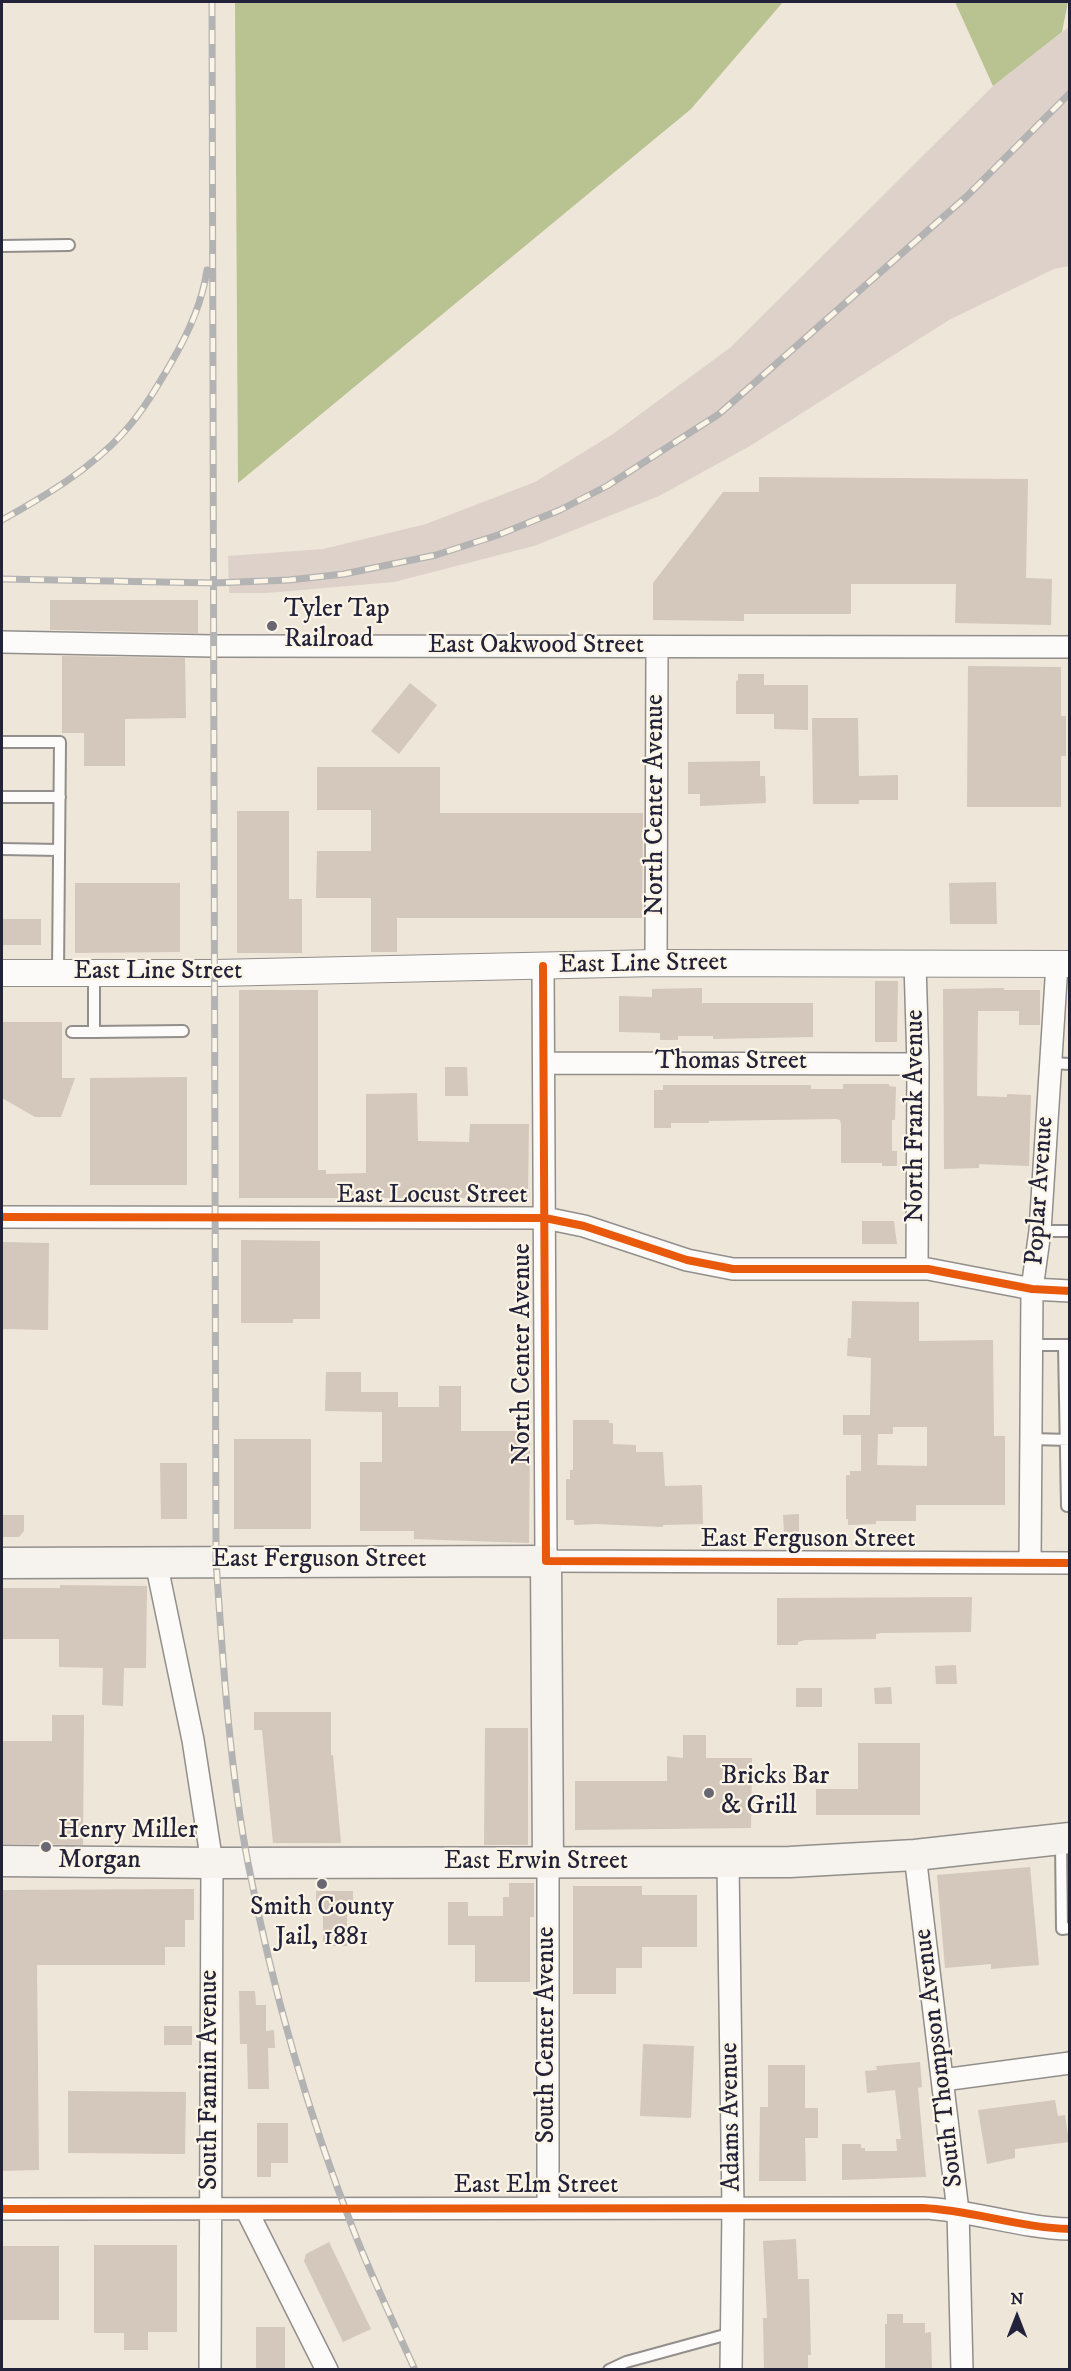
<!DOCTYPE html>
<style>
body{margin:0}
#map{position:relative;width:1071px;height:2371px;overflow:hidden;background:#eee6d9;font-family:"IM FELL DW Pica",serif}
canvas{display:block}
.frame{position:absolute;inset:0;border:3px solid #22223b;pointer-events:none}
.north{position:absolute;left:987px;top:2287px;width:60px;height:60px;-webkit-text-stroke:4px #fcf5e5;paint-order:stroke;rotate:0deg;font-size:16px;font-weight:700;line-height:24px;text-align:center;color:#22223b}
.north::after{content:'';display:block;margin:auto;width:21px;height:27px;background:#22223b;clip-path:polygon(50% 0,100% 100%,50% 72%,0 100%)}
</style>
<div id="map">
<canvas width="1071" height="2371"></canvas>
<div class="frame"></div>
<div class="north">N</div>
</div>
<script>
const c = document.querySelector('canvas').getContext('2d');
c.lineJoin = 'round';
function paint(path, color) {
  c.fillStyle = color;
  c.fill(path, 'evenodd');
}
function trace(path, color, width, dash) {
  c.strokeStyle = color;
  c.lineWidth = width;
  c.lineCap = dash ? 'butt' : 'round';
  c.setLineDash(dash || []);
  c.stroke(path);
}
function write(font, color, halo, rows, align = 'center') {
  c.font = font + ' "IM FELL DW Pica",serif';
  c.lineWidth = 4.5;
  c.setLineDash([]);
  c.textBaseline = 'middle';
  c.strokeStyle = halo;
  c.fillStyle = color;
  for (const [text, x, y, turn = 0] of rows) {
    c.save();
    c.translate(x, y);
    c.rotate((+turn || 0) * Math.PI / 180);
    c.textAlign = isNaN(turn) ? turn : align;
    if (halo) c.strokeText(text, 0, 0);
    c.fillText(text, 0, 0);
    c.restore();
  }
}
const industrial = new Path2D(`
 M1069 27V266L1054 269 949 320 750 446 659 496 534 546 394 582 267 593H229L228 556 323 549 426 524 535 482 613 434 731 347 993 86Z`);
const forest = new Path2D(`
 M235 2H783L691 109 238 483Z
 M955 2H1068L1062 32 993 86Z`);
const building = new Path2D(`
 M759 477 1028 479 1026 578 1052 579 1051 625 955 623 956 584H851V614H744V621L653 620V583L723 492H759Z
 M50 600H198V633L50 630Z
 M62 656 185 658 186 718 125 719V766H84V733H62Z
 M968 666 1061 667V716H1066V756H1061V807H967Z
 M738 674H764V685H808V730L774 729V714H736V681L738 680Z
 M410 683 437 705 399 754 371 731Z
 M812 718H858L859 776 898 775V800H859V804H813Z
 M760 761V776H765L766 803 700 806V794H688V762Z
 M317 767H440V813H643L642 918H397V952H371V898H316L317 851H371V810H317Z
 M237 811H289V899H302V953H237Z
 M996 882 997 924H950L949 883Z
 M75 883H180V952L75 953Z
 M2 919H41V945H2Z
 M875 981H898L897 1042H875Z
 M702 988V1003H813V1037L713 1039V1036H678V1040H660V1033L619 1032V996L652 997V989Z
 M1004 988V990H1040V1025H1019V1011H978L977 1096 1007 1097V1094L1031 1095 1029 1166 979 1164V1168L944 1169 943 989Z
 M239 990H318V1170H326V1174L366 1173V1094L417 1093 418 1141 469 1142 470 1124H529L528 1198H239Z
 M2 1022H62V1078H75L61 1117H35L2 1098Z
 M445 1067H467L468 1096H445Z
 M187 1077V1185H90V1078Z
 M843 1084H889V1086L896 1087 895 1120H892V1151H897V1166H882V1163H841V1125L840 1120 836 1119 709 1121V1123H671V1128H654V1090H663V1085H811V1089H843Z
 M862 1221H894L897 1244H862Z
 M241 1240 320 1241V1319H293V1323H241Z
 M2 1242 49 1243 48 1330 2 1329Z
 M852 1301 919 1302V1341L993 1340 994 1436H1005V1505H916V1521H876V1524L848 1525V1519H846V1475H850V1471H861V1435H843V1415H870L871 1358 847 1356 848 1338H851ZM893 1427H927V1466L877 1465 878 1434H893Z
 M326 1372H361V1392H398V1407H439V1386H461V1431H530L529 1543 414 1539V1531H360V1462H382V1412L325 1411Z
 M573 1420H609V1423H613V1444L636 1445V1452H663L665 1486 702 1485 703 1524 663 1525V1527L596 1524 574 1525V1520H566V1479H570V1470H573Z
 M234 1439H311V1529H234Z
 M160 1463H187V1519H161Z
 M799 1514V1532L784 1533 783 1515Z
 M2 1515H24V1531L19 1537H2Z
 M60 1585 147 1586 146 1668H124L123 1706 102 1705 103 1668 59 1667V1639H2V1588H60Z
 M972 1597 971 1632 881 1633 876 1634V1639L805 1640 798 1642V1645H777V1598Z
 M956 1665 957 1684H936L935 1666Z
 M891 1687 892 1704H875L874 1688Z
 M796 1688H822V1707H796Z
 M254 1712H331V1755H333L341 1843H273L262 1730H254Z
 M52 1715H84L83 1845 2 1844V1741H52Z
 M485 1728H528V1845H484Z
 M683 1735H706V1758H752L751 1828 575 1830V1781H667V1756L683 1758Z
 M858 1743H920V1815H816V1789H858Z
 M1030 1867 1039 1965 991 1969V1964L945 1968 937 1875Z
 M509 1883H534V1917H530V1982H475V1945H448V1902H468V1916H503V1897H509Z
 M573 1886H642V1895H697V1947H642V1968H616V1994H573Z
 M194 1889V1920H185V1947H165V1965H37L39 2170 2 2171V1890Z
 M316 1891H353V1909H347V1946H323V1909H316Z
 M239 1991H255L256 2005H266V2031L274 2030 275 2048H268L269 2089H248L247 2044H240Z
 M164 2026H192V2045H164Z
 M643 2044 694 2046 691 2118 640 2116Z
 M920 2062 922 2087 918 2088 926 2177 842 2180V2144H861V2148H865V2151H897L896 2139H901L895 2090 867 2093 865 2071 877 2070 876 2066Z
 M768 2065H805V2108H818V2138H805L806 2181H759L760 2107H768Z
 M68 2091 186 2092 185 2154 68 2153Z
 M1055 2100 1058 2116 1065 2115 1069 2142 1015 2149V2158L987 2164 978 2110Z
 M257 2123H288V2163H271V2177H257Z
 M796 2239 798 2279H809L811 2355H808V2370H764L763 2318H767L763 2241Z
 M329 2242 371 2329 343 2342 304 2261 306 2254Z
 M94 2245H177V2332H148V2350H124V2333H94Z
 M2 2246H59V2320H2Z
 M887 2314H903V2323H925V2333L931 2332 932 2370H885V2324H887Z
 M256 2327H285V2370H256Z`);
const service = new Path2D(`
 M2 246 69 245
 M2 742H60L58 973
 M2 797H60
 M2 849 59 850
 M94 973V1032L183 1031
 M72 1032H94
 M1050 1063 1070 1064
 M1040 1231H1070
 M1032 1345H1070
 M1064 1345 1067 1506H1070
 M1031 1439 1070 1440
 M1061 1842 1062 1929 1070 1928
 M609 2370 626 2362 732 2333`);
const minor = new Path2D(`
 M2 642 213 646 1070 647
 M656 963 657 648
 M915 963 918 1064 917 1269
 M543 966 546 1561 1070 1563
 M544 1063 918 1064
 M2 1217 545 1218 584 1226 687 1260 733 1269H928L1032 1289 1070 1291
 M156 1562 193 1740 212 1863 210 2370
 M1030 1563 1032 1289 1040 1231 1057 964
 M915 1855 958 2211 962 2370
 M548 1863V2208
 M728 1864 733 2208 731 2370
 M943 2080 1070 2063
 M2 2209 923 2208C972 2210 1020 2228 1070 2229
 M246 2209 327 2370`);
const tertiary = new Path2D(`
 M2 973H215L656 963 1070 964`);
const secondary = new Path2D(`
 M2 1563 546 1561 548 1863
 M2 1861 212 1863 790 1862 915 1855 1070 1838`);
const rail = new Path2D(`
 M212 2 216 1561C223 1662 229 1763 248 1863 272 1987 307 2111 353 2229 371 2276 394 2323 415 2370
 M2 520C45 496 91 469 124 432 143 411 157 387 171 363 188 334 202 304 207 270
 M2 579 214 583 289 580 344 574 436 555 498 535 560 510 607 486 719 414 966 197 1070 93`);
const cycleway = new Path2D(`
 M543 966 546 1561 1070 1563
 M2 1217 545 1218 584 1226 687 1260 733 1269H928L1032 1289 1070 1291
 M2 2209 923 2208C972 2210 1020 2228 1070 2229`);
const markers = [
 [272,626,6,"#696772"],
 [709,1793,6,"#696772"],
 [46,1847,6,"#696772"],
 [322,1884,6,"#696772"]
];
const poiNames = [
 ["Tyler Tap",284,611],
 ["Railroad",284,641],
 ["Bricks Bar",721,1778],
 ["& Grill",721,1808],
 ["Henry Miller",58,1832],
 ["Morgan",58,1862],
 ["Smith County",322,1909,"center"],
 ["Jail, 1881",322,1939,"center"]
];
const streetNames = [
 ["East Oakwood Street",536,647],
 ["North Center Avenue",657,805,-90],
 ["East Line Street",643,965,-1],
 ["East Line Street",158,973],
 ["Thomas Street",731,1063],
 ["North Frank Avenue",917,1116,-90],
 ["Poplar Avenue",1041,1191,-86],
 ["East Locust Street",432,1197],
 ["North Center Avenue",524,1354,-90],
 ["East Ferguson Street",808,1541],
 ["East Ferguson Street",319,1561],
 ["East Erwin Street",536,1863],
 ["South Center Avenue",548,2035,-90],
 ["South Thompson Avenue",940,2058,-97],
 ["South Fannin Avenue",211,2080,-90],
 ["Adams Avenue",732,2117,-91],
 ["East Elm Street",536,2187]
];
paint(industrial, '#ded1ca');
paint(forest, '#b9c291');
paint(building, '#d4c7bb');
trace(service, '#928e8b', 14);
trace(minor, '#928e8b', 24);
trace(tertiary, '#928e8b', 28);
trace(secondary, '#928e8b', 33);
trace(service, '#fcfbf9', 10);
trace(minor, '#fcfbf9', 21);
trace(tertiary, '#fcfbf9', 26);
trace(secondary, '#f6f3ee', 30);
trace(rail, '#b4b3b4', 7);
trace(rail, '#fcf5e5', 4.5, [14]);
trace(cycleway, '#e8590c', 8);
for (const [x, y, r, color] of markers) {
  const dot = new Path2D();
  dot.arc(x, y, r, 0, 2 * Math.PI);
  c.fillStyle = color;
  c.fill(dot);
  trace(dot, '#fcf5e5', 2);
}
write('26px', '#22223b', '#fcf5e5', poiNames, 'left');
write('26px', '#22223b', '#fcf5e5', streetNames);
</script>
